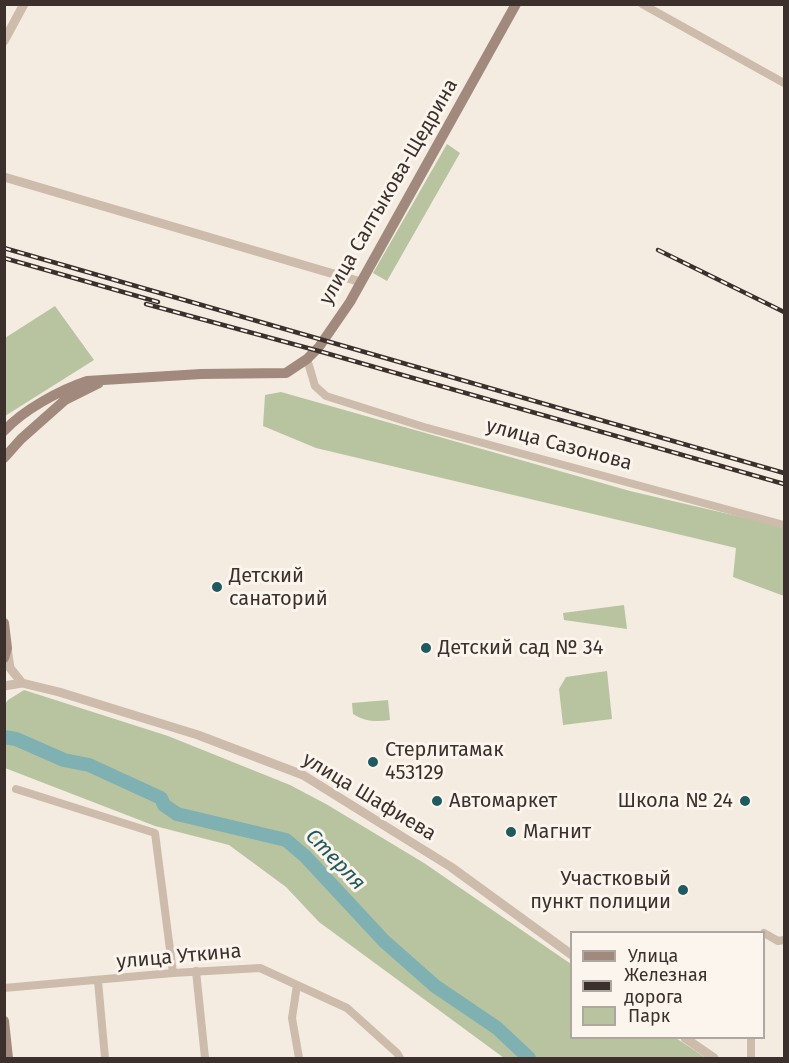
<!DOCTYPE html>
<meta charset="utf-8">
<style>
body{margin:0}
#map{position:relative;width:789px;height:1063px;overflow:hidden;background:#f4ebe1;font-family:"Fira Sans",sans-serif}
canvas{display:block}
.frame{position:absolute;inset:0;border:6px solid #3b302b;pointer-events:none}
.legend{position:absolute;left:570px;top:931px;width:195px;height:108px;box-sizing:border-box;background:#fbf5ee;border:2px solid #aea6a0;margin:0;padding:8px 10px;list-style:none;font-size:18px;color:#3b302b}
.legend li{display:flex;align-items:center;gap:12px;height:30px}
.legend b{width:30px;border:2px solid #aea6a0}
</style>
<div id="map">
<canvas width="789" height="1063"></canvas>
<div class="frame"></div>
<ul class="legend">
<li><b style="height:8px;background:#a18a7d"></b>Улица</li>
<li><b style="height:8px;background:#3b302b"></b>Железная дорога</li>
<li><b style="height:16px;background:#b8c4a0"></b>Парк</li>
</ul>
</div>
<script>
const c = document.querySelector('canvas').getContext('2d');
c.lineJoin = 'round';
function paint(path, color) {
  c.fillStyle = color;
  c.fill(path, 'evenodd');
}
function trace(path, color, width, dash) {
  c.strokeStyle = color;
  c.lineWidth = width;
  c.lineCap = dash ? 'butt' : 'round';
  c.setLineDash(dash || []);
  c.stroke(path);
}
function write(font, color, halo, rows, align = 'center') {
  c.font = font + ' "Fira Sans",sans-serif';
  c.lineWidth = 6;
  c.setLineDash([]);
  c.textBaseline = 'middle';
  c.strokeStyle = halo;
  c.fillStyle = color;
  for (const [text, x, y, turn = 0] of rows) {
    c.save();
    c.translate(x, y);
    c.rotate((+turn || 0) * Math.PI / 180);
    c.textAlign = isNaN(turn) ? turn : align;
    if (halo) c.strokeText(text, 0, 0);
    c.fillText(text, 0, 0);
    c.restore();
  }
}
const green = new Path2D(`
 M447 144 460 153 387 281 373 273Z
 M55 306 94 360 5 416V338Z
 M281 392 630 491 784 527V596L733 577 736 548 316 448 263 426 265 395Z
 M624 605 627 629 564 620 563 613Z
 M607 671 612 719 563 725 559 689 566 677Z
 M24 690 168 736 290 785 326 804 424 863 571 964 572 1038H676L706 1058H504L319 922 286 887 229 845 155 826 5 768V704L8 700Z
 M388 700 390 720C377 722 365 722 353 714L352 703Z`);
const river = new Path2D(`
 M4 737 16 739 64 760 89 765 161 798 164 805 177 814 286 840 305 856 384 941 435 986 497 1028 529 1058`);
const minor = new Path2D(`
 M642 4 784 83
 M307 359 315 386 326 396 424 427 784 525
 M16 789 155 833 173 973
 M764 933 778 941 784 940
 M196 971 205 1058
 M98 981 105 1058
 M297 985 292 1018 299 1058
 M4 988 173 973 260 968 347 1008 397 1053 400 1058
 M751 1038V1058`);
const tertiary = new Path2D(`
 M4 41 24 4
 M4 177 361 282
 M7 648 10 668 22 683
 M4 686 22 683 59 692 198 735 303 775 451 867 572 955
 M685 1038 714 1058`);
const secondary = new Path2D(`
 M4 431C23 410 60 390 87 381L201 374 286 373 307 359 319 347 350 302 516 4
 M4 458 21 439 65 400 99 383
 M4 623 7 648 4 658
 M4 1021 8 1058`);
const rail = new Path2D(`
 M4 248 784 473
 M658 250 784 312
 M4 258 158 302
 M146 304 315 350 784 484`);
const markers = [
 [217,587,6,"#1f5a5e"],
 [426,648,6,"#1f5a5e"],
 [373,762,6,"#1f5a5e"],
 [437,801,6,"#1f5a5e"],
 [745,801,6,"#1f5a5e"],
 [511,832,6,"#1f5a5e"],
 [683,890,6,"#1f5a5e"]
];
const streetNames = [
 ["улица Салтыкова-Щедрина",389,192,-60],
 ["улица Сазонова",559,445,15],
 ["улица Шафиева",369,797,31],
 ["улица Уткина",179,957,-5]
];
const poiNames = [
 ["Детский",229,576],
 ["санаторий",229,599],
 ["Детский сад № 34",438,648],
 ["Стерлитамак",385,750],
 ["453129",385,773],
 ["Автомаркет",449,801],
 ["Школа № 24",733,801,"right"],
 ["Магнит",523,832],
 ["Участковый",671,879,"right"],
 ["пункт полиции",671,902,"right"]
];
const waterNames = [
 ["Стерля",335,860,46]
];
paint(green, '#b8c4a0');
trace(river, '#7fb0b2', 14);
trace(minor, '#cdbbac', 8);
trace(tertiary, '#cdbbac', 9);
trace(secondary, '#a18a7d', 10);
trace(rail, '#3b302b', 4.5);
trace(rail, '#fbf5ee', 2, [7]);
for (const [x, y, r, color] of markers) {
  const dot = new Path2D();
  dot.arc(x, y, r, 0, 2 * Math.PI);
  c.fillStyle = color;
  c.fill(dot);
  trace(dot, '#fbf5ee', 2);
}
write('20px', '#3b302b', '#fbf5ee', streetNames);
write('20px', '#3b302b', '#fbf5ee', poiNames, 'left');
write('italic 21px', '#1f5a5e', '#fbf5ee', waterNames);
</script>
